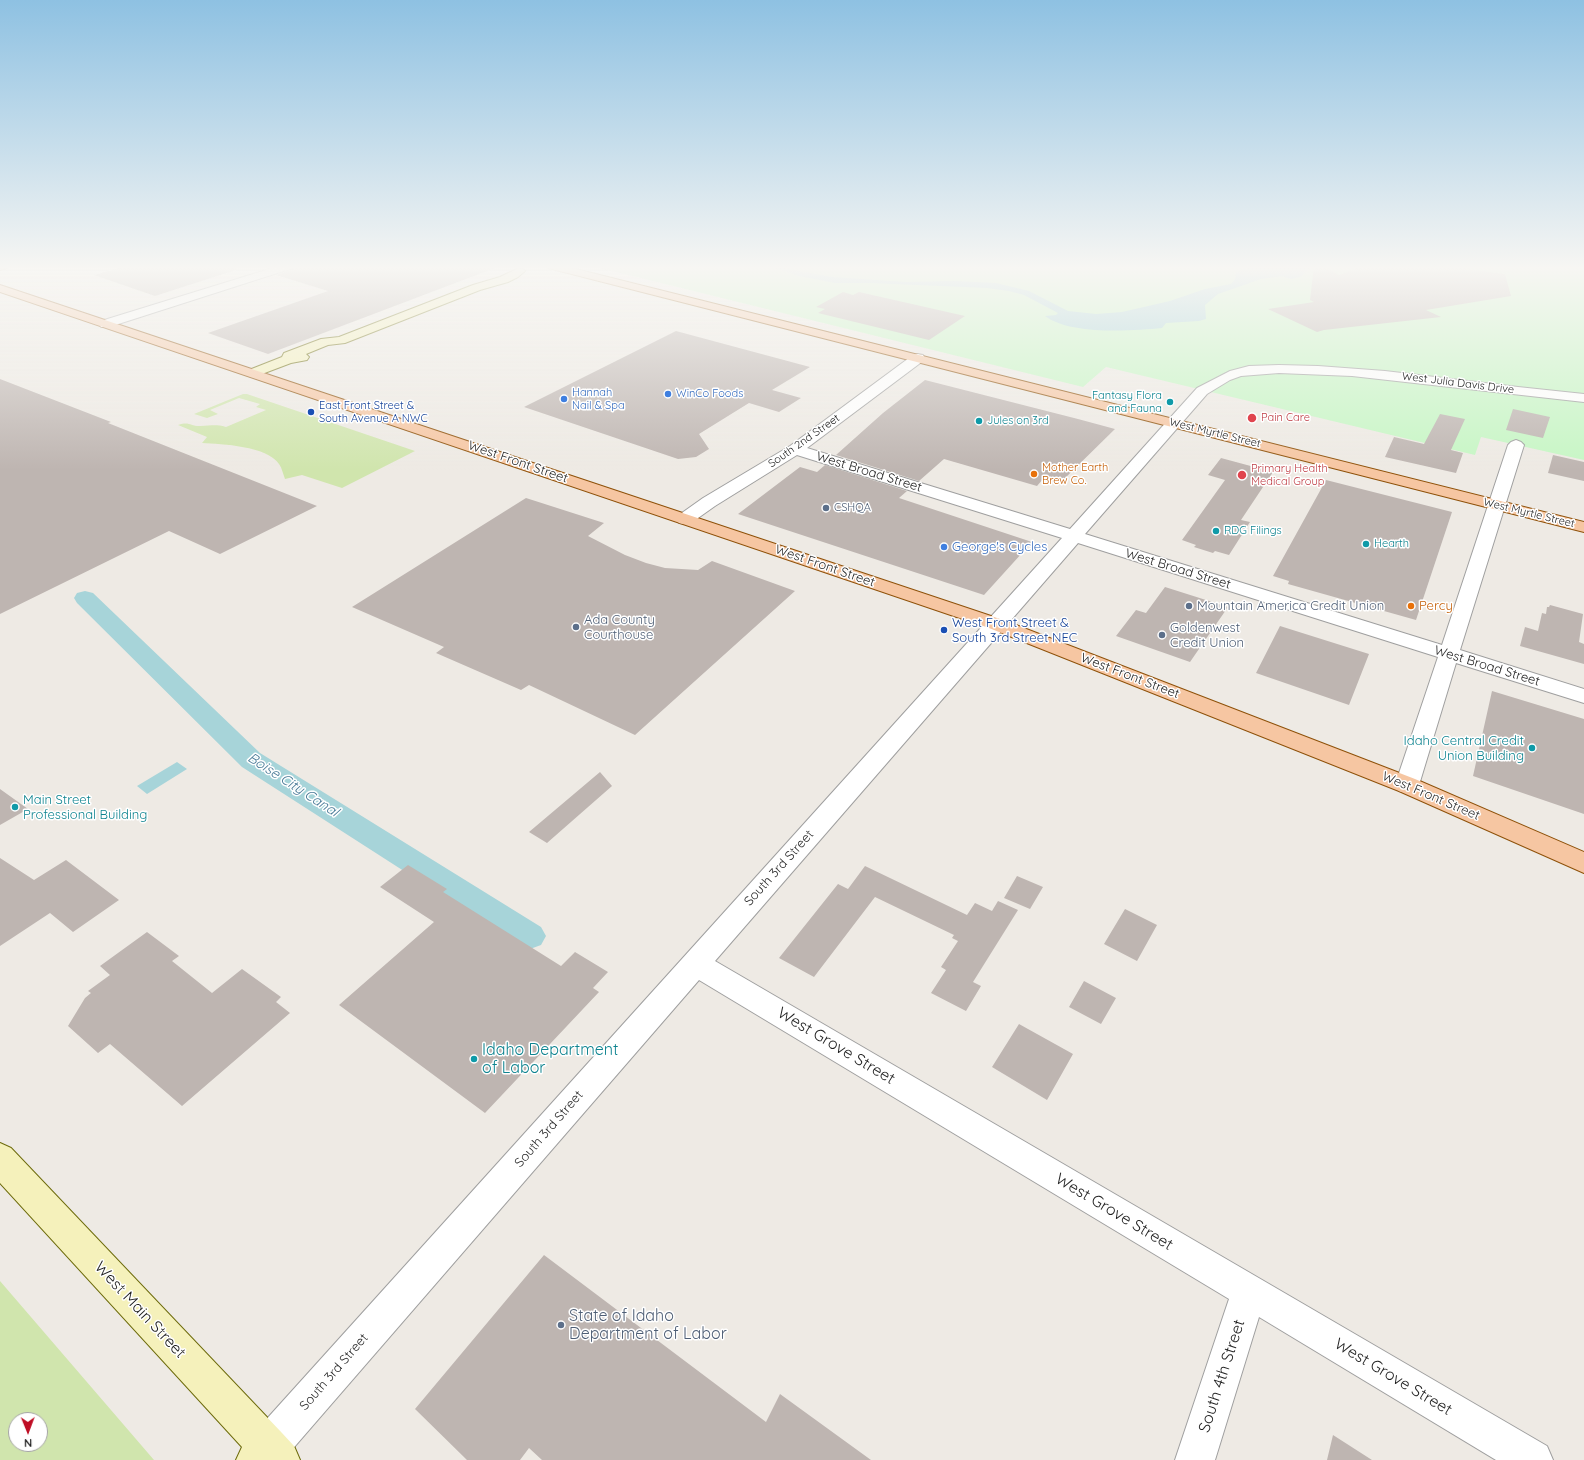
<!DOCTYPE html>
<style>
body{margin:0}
#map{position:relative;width:1584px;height:1460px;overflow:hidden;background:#eeeae4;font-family:Quicksand,sans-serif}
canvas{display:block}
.north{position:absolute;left:8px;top:1412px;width:40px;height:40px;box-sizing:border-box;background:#fff;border:1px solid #a5a5a5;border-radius:50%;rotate:179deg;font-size:11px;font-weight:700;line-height:16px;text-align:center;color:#1e1e1e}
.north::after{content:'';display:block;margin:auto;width:14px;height:18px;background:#bf0d24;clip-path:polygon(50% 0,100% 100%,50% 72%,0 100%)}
</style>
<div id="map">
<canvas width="1584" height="1460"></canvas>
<div class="north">N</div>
</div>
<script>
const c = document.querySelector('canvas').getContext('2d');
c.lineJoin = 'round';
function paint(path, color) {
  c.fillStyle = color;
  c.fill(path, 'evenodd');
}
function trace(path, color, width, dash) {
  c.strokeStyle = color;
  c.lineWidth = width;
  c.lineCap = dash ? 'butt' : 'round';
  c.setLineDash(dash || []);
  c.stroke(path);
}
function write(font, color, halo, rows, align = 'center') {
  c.font = font + ' Quicksand,sans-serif';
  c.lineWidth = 3;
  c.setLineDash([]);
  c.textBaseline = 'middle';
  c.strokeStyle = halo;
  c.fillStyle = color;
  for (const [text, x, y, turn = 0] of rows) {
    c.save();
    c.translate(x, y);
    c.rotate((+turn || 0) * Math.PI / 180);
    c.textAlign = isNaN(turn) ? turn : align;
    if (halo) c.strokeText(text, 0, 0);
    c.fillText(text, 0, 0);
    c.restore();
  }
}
const grass = new Path2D(`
 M243 394H247L415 451 342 488 302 475 285 479C283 474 282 468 279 464 267 446 222 444 202 443L207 437 178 425C190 421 189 426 200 426 211 426 215 424 226 427L266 410 256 407 260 404 239 398 210 410 218 414 207 418 194 414Z
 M0 1281 154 1460H0ZM16 1420H40V1444H16Z`);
const park = new Path2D(`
 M592 266H1584V460L1481 437 1475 455 1106 367 1083 387Z`);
const water = new Path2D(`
 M769 266H782L788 269 832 277 906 282 954 281 996 283 1029 291 1068 311 1096 314 1122 312 1170 301 1205 289 1231 284 1235 279 1236 273 1243 269 1257 267 1258 266H1310V268L1300 277 1291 279 1282 276 1261 279 1218 294 1205 305 1206 319 1199 321 1166 323 1162 328C1131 331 1070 335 1045 316L1056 315 1058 313 1024 295 1009 291 987 288 871 283H835L799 276Z
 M177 762 187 769 147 794 137 786Z`);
const canal = new Path2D(`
 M85 591 93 593 260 753 541 927 546 936 541 945 530 949 519 945 242 767 77 603 74 598 77 593Z`);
const building = new Path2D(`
 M127 266H236V270L155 296 94 275Z
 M295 266H494L495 268 268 354 208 333 328 291 276 275 293 269Z
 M1314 266 1327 268 1339 275 1363 266 1465 267 1466 269 1505 274 1511 296 1426 310 1441 317 1324 330 1317 332 1268 309 1314 302 1310 300Z
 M843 292 853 295 859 292 965 316 929 340 818 313 825 309 816 307Z
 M676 331 810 367 772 390 801 398 779 412 749 403 699 434 709 449 696 457 678 459 524 407Z
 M0 379 111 422 108 423 317 506 220 554 169 531 0 614Z
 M925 380 1078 419 1115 429 1059 484 1043 479 1037 486 944 459 919 481 836 455 883 413Z
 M1513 409 1550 417 1543 438 1506 430Z
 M1440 414 1465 419 1451 450 1463 453 1456 473 1385 457 1394 437 1424 444Z
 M1553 455 1584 462V481L1548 473Z
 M1221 458 1273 472 1241 520 1250 522 1229 555 1215 551 1213 553 1194 547 1196 545 1182 540 1225 480 1208 475Z
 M825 465 907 491 899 498 1032 542 984 595 738 514 800 467 817 472Z
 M1326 480 1452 512 1416 620 1288 584 1289 581 1273 576Z
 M526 498 604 523 588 536 625 555 646 563 665 568 698 570 712 561 795 591 635 735 529 685 521 690 436 653 444 647 352 607Z
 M1165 587 1228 607 1190 662 1116 636 1136 610 1146 613Z
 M1550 605 1583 614 1579 642 1584 644V664L1520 646 1525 627 1538 631 1542 613 1546 614 1547 607H1549Z
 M1280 626 1369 654 1349 705 1256 673Z
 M1492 691 1584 719V814L1473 776Z
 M600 772 612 786 547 843 529 832Z
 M0 789 28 809 0 825Z
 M0 858 34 880 66 860 119 900 73 932 50 913 0 946Z
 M408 865 447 889 443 892 561 966 575 952 608 972 593 988 599 992 485 1113 339 1005 434 922 380 887Z
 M865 866 967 915 975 903 992 911 998 901 1018 910 973 982 981 986 966 1011 931 993 946 970 941 967 958 941 952 938 954 935 875 897 814 977 779 958 838 884 848 889Z
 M1017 876 1043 887 1030 909 1004 898Z
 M1125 909 1157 925 1137 961 1104 944Z
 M147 932 179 956 172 961 212 993 242 969 281 997 276 1002 290 1013 182 1106 110 1044 98 1053 68 1026 85 998 91 993 88 991 110 975 100 966Z
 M1084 981 1116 998 1101 1024 1069 1007Z
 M1019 1024 1073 1054 1047 1100 992 1067Z
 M544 1255 766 1422 780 1394 871 1460H542L529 1448 520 1460H467L415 1409Z
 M1333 1435 1372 1460H1327Z`);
const street = new Path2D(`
 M279 266H294L293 268 109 327H101L99 324 101 321Z
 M918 354 923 355 925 358 923 361 807 448 1070 529 1197 388 1230 371 1249 366 1279 365 1318 366 1385 371 1518 387 1584 394V402L1352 376 1279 373 1241 376 1230 380 1207 394 1085 534 1442 645 1508 445 1511 442 1516 440 1521 442 1524 445 1460 650 1584 689V703L1456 663 1419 785 1415 791 1407 793 1399 791 1395 785 1438 657 1078 543 715 961 1547 1446 1553 1460H1496L1259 1317 1215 1460H1175L1229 1299 699 980 283 1460H254L248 1447 254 1433 1062 538 797 455 715 506 691 523 685 524 679 523 677 519 679 515 703 498 790 446 913 355Z`);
const secondary = new Path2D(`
 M519 268 523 269 525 271 518 277 508 282 480 290 345 343 328 345 306 354 309 357 307 360 291 363 254 377 249 376 247 373 249 370 282 357 284 353 321 339 339 337 473 285 500 277Z
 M0 1143 11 1148 282 1433 294 1446 300 1460H236L242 1447 0 1183Z`);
const primary = new Path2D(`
 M0 266H8L7 268 0 270Z
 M547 266H564L1584 522V532L548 268Z
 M0 285 1003 620 1415 779 1584 852V873L1399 791 989 628 0 292Z`);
const markers = [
 [668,394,4,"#3f7fe0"],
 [564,399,4,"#3f7fe0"],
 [1170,402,4,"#0f9aa8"],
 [311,412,4,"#1a4fb4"],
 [1252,418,5,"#e0444e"],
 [979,421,4,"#0f9aa8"],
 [1034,474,4,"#e8710a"],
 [1242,475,5,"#e0444e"],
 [826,508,4,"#5c6f8a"],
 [1216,531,4,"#0f9aa8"],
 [1366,544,4,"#0f9aa8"],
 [944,547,4,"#3f7fe0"],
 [1189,606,4,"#5c6f8a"],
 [1411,606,4,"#e8710a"],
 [576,627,4,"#5c6f8a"],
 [944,630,4,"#1a4fb4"],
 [1162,635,4,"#5c6f8a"],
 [1532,748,4,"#0f9aa8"],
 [15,807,4,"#0f9aa8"],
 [474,1059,4,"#0f9aa8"],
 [561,1325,4,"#5c6f8a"]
];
const farStreetnames = [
 ["West Julia Davis Drive",1458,383,7],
 ["West Myrtle Street",1215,433,14],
 ["South 2nd Street",804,441,-35],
 ["West Myrtle Street",1529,513,14]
];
const farShopnames = [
 ["Hannah",572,393],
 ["Nail & Spa",572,406],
 ["WinCo Foods",676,394]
];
const farCulturenames = [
 ["Fantasy Flora",1162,396,"right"],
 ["and Fauna",1162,409,"right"],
 ["Jules on 3rd",987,421],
 ["RDG Filings",1224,531],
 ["Hearth",1374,544]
];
const farTransitnames = [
 ["East Front Street &",319,406],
 ["South Avenue A NWC",319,419]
];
const farHealthnames = [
 ["Pain Care",1261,418],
 ["Primary Health",1251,469],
 ["Medical Group",1251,482]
];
const farFoodnames = [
 ["Mother Earth",1042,468],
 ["Brew Co.",1042,481]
];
const farServicenames = [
 ["CSHQA",834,508]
];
const streetNames = [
 ["West Front Street",518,462,19],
 ["West Broad Street",869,472,17],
 ["West Front Street",825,566,19],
 ["West Broad Street",1178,569,17],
 ["West Broad Street",1487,666,17],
 ["West Front Street",1130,676,21],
 ["West Front Street",1431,796,23],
 ["South 3rd Street",779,868,-48],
 ["South 3rd Street",549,1129,-49],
 ["South 3rd Street",334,1372,-49]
];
const shopNames = [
 ["George's Cycles",952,547]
];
const serviceNames = [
 ["Mountain America Credit Union",1197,606],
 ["Ada County",584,620],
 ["Courthouse",584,635],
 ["Goldenwest",1170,628],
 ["Credit Union",1170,643]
];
const foodNames = [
 ["Percy",1419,606]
];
const transitNames = [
 ["West Front Street &",952,623],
 ["South 3rd Street NEC",952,638]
];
const cultureNames = [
 ["Idaho Central Credit",1524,741],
 ["Union Building",1524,756],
 ["Main Street",23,800,"left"],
 ["Professional Building",23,815,"left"]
];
const waterNames = [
 ["Boise City Canal",293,785,33]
];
const nearStreetnames = [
 ["West Grove Street",836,1046,31],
 ["West Grove Street",1114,1212,31],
 ["West Main Street",140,1310,47],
 ["South 4th Street",1222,1376,-72],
 ["West Grove Street",1393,1377,31]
];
const nearCulturenames = [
 ["Idaho Department",482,1050],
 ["of Labor",482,1068]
];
const nearServicenames = [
 ["State of Idaho",569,1316],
 ["Department of Labor",569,1334]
];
paint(grass, '#d0e5ad');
paint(park, '#c6f6c4');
paint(water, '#a7d4d9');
paint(canal, '#a7d4d9');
paint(building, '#beb5b1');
trace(street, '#9f9f9f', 2);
trace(secondary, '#6e6c0c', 2);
trace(primary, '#8e5109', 2);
paint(street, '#fff');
paint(secondary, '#f5f1bb');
paint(primary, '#f6c6a2');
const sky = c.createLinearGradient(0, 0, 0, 470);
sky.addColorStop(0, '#8ec1e2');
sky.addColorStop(0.57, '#f7f6f3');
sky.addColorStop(1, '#f7f6f300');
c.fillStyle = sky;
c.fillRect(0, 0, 1584, 470);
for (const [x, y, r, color] of markers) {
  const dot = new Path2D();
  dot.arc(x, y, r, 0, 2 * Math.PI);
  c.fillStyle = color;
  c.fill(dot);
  trace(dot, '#fff', 1.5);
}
write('11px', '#1e1e1e', '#fff', farStreetnames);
write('11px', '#366cbe', '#fff', farShopnames, 'left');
write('11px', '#0d838f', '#fff', farCulturenames, 'left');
write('11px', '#164399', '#fff', farTransitnames, 'left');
write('11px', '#be3a42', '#fff', farHealthnames, 'left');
write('11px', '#c56008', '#fff', farFoodnames, 'left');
write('11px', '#4e5e75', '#fff', farServicenames, 'left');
write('13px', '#1e1e1e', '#fff', streetNames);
write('13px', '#366cbe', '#fff', shopNames, 'left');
write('13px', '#4e5e75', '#fff', serviceNames, 'left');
write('13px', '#c56008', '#fff', foodNames, 'left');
write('13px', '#164399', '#fff', transitNames, 'left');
write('13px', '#0d838f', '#fff', cultureNames, 'right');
write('italic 14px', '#4a7b98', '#fff', waterNames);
write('16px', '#1e1e1e', '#fff', nearStreetnames);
write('16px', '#0d838f', '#fff', nearCulturenames, 'left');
write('16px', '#4e5e75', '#fff', nearServicenames, 'left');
</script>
